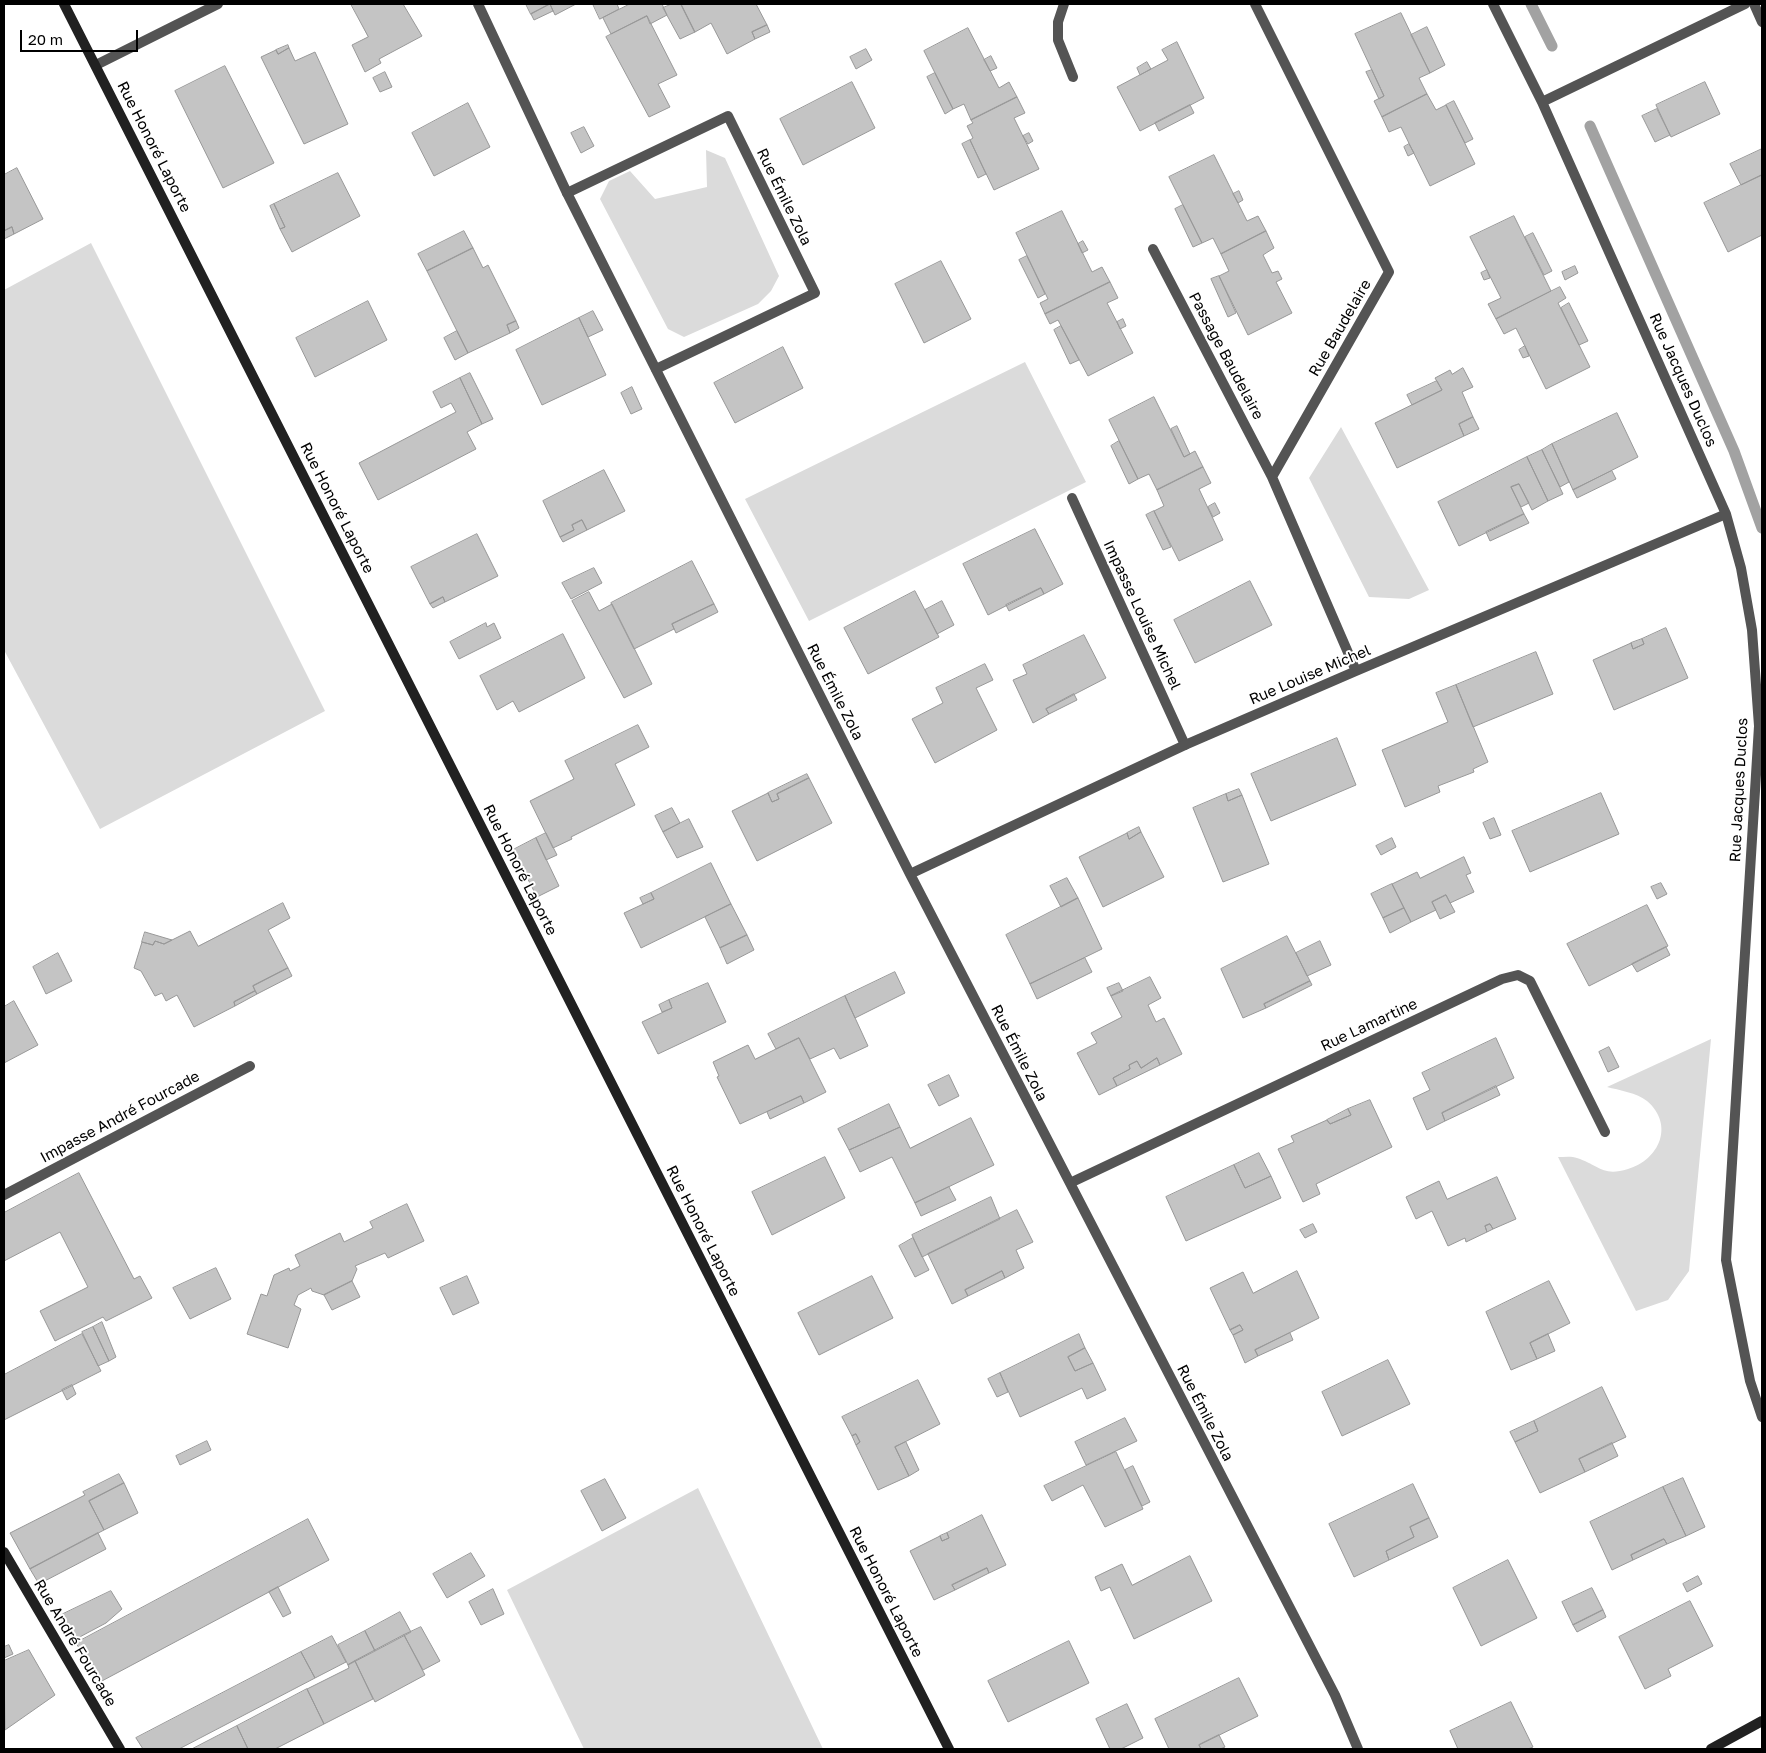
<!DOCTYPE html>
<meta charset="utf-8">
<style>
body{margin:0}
#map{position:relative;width:1766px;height:1753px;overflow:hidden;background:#fff;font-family:"Golos Text",sans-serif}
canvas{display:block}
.frame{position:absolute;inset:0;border:5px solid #000;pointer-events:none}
.scale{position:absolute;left:20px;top:30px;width:118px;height:22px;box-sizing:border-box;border:2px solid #000;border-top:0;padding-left:6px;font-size:15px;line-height:18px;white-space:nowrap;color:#000;-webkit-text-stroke:4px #fff;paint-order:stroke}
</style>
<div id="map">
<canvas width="1766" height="1753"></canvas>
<div class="frame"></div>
<div class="scale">20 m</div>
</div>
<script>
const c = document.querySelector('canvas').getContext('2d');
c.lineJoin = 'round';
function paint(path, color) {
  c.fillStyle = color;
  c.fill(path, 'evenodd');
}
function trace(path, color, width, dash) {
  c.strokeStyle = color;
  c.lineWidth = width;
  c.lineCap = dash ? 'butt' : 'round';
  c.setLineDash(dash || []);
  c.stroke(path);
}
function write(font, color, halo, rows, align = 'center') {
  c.font = font + ' "Golos Text",sans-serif';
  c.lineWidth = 4;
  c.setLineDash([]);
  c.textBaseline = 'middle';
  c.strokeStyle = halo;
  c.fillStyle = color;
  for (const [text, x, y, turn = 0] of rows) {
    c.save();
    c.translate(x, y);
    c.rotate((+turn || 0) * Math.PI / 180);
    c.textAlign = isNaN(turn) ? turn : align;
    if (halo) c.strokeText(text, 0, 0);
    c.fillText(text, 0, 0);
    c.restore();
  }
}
const green = new Path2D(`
 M706 150 725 158 779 276 771 291 758 304 684 337 668 329 600 199 609 181 630 171 655 199 707 187Z
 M91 243 325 711 100 829 4 650V290Z
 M1025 362 1086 482 809 621 745 499Z
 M1341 427 1429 590 1409 599 1369 597 1309 478Z
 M1711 1039 1689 1271 1668 1300 1636 1311 1558 1157C1564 1157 1572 1156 1577 1158 1599 1165 1602 1177 1628 1169 1659 1160 1675 1125 1647 1101 1637 1093 1619 1090 1607 1087Z
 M698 1488 823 1749H584L507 1590Z`);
const stream = new Path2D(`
 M1531 4 1552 46
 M1590 126 1734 451 1762 528`);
const building = new Path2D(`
 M351 4H403L422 36 379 59 381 63 365 72 352 45 368 37Z
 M526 4H576L555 15 550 4 531 14Z
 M550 4 553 11 534 20 531 14Z
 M593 4H617L619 9 600 19Z
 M630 4H662L667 15 650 24 647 16 611 34 603 18Z
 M672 4H681L695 32 680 39 663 8Z
 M681 4H756L767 25 752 32 755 39 727 54 711 23 695 32Z
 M1401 13 1430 73 1419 78 1427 94 1382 117 1374 101 1384 96 1355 34Z
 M647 16 677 75 658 84 670 107 649 117 606 37Z
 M767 25 770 32 755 39 752 32Z
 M1427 27 1445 65 1430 73 1411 35Z
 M968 28 999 88 1009 82 1017 97 971 120 964 104 953 109 924 51Z
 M1177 42 1204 98 1140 131 1117 87 1168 60 1162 50Z
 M288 45 289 48 278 54 276 50Z
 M289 48 295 61 315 52 348 124 304 144 261 57 276 50 278 54Z
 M866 49 872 60 856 69 850 57Z
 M991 56 997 68 990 71 984 60Z
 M1147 62 1151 69 1140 75 1137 68Z
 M225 66 274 163 223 188 175 91Z
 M1372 70 1384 96 1379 99 1366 72Z
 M385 72 392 87 380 92 373 78Z
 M935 73 953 109 945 114 927 77Z
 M852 82 875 128 803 165 780 119Z
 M1705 82 1720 114 1671 137 1656 105Z
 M1427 94 1436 110 1446 105 1475 164 1430 186 1401 127 1389 132 1382 117Z
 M1017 97 1025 113 1014 118 1039 169 994 190 970 140 973 138 967 126 973 123 971 120Z
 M1454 101 1473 139 1465 143 1446 105Z
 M468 103 490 147 434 176 412 133Z
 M1190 105 1194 113 1159 131 1155 123Z
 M1657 109 1670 135 1655 142 1642 116Z
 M584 127 594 146 581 153 571 133Z
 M1029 133 1033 141 1028 144 1023 136Z
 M970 140 986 174 978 178 962 144Z
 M1409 144 1414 153 1408 156 1404 147Z
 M1762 149V175L1741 185 1730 164Z
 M1214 155 1247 221 1258 216 1266 231 1221 254 1213 238 1202 243 1169 177Z
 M17 168 43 219 14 234 12 227 4 231V175Z
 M338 173 360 216 292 252 280 229 285 227 274 204Z
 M1762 175V235L1728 252 1704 203Z
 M1239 191 1243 200 1238 203 1233 194Z
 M274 204 285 227 280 229 270 206Z
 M1183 205 1202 243 1193 247 1175 209Z
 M1062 211 1092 272 1102 267 1110 282 1045 314 1040 303 1048 299 1016 233Z
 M1514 216 1551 291 1496 319 1488 304 1501 298 1470 237Z
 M12 227 14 234 4 239V231Z
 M464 231 473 248 427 271 418 254Z
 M1266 231 1274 248 1263 255 1272 273 1278 271 1282 279 1276 282 1292 313 1248 335 1219 276 1229 271 1221 254Z
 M1533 233 1552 271 1544 275 1525 237Z
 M1083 241 1088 250 1082 253 1078 244Z
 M473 248 483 268 488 265 516 321 507 325 510 333 468 353 427 271Z
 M1027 256 1045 294 1038 298 1019 260Z
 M941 261 971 319 924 343 895 284Z
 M1575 266 1578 273 1565 280 1562 272Z
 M1487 270 1490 278 1484 280 1481 273Z
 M1219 276 1236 313 1228 317 1211 279Z
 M1110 282 1118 298 1107 303 1133 353 1088 376 1058 320 1050 324 1045 314Z
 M1560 287 1566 298 1558 303 1590 367 1546 389 1516 328 1504 334 1496 319Z
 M368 301 387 340 315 377 296 338Z
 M1569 303 1588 341 1579 345 1561 308Z
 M593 311 603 330 588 337 579 318Z
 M579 318 606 375 542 405 516 350Z
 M1123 319 1126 326 1120 329 1117 322Z
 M516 321 519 328 510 333 507 325Z
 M1061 326 1079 360 1070 364 1054 330Z
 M457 331 468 353 455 360 444 338Z
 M1525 346 1529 356 1523 358 1519 350Z
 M783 347 803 388 735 423 714 383Z
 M1463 368 1473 387 1462 392 1473 417 1459 424 1464 436 1397 468 1375 423 1442 390 1435 378 1450 370 1452 374Z
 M470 373 493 419 482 424 460 378Z
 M460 378 482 424 467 432 476 449 378 500 359 463 456 412 451 403 441 408 433 392Z
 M1437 381 1442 390 1412 405 1407 395Z
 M632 387 642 409 631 414 621 393Z
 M1154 397 1184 457 1195 451 1203 467 1157 490 1149 474 1138 479 1109 420Z
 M1617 413 1638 457 1573 490 1552 444Z
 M1473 417 1479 429 1464 436 1459 424Z
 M1177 426 1190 454 1184 457 1171 429Z
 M1119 441 1138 479 1129 484 1111 446Z
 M1552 444 1569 482 1560 487 1542 450Z
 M1542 450 1563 494 1548 501 1527 457Z
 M1527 457 1548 501 1532 510 1519 484 1511 487 1524 514 1459 546 1438 502Z
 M1203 467 1211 483 1199 489 1223 540 1179 561 1154 511 1164 506 1157 490Z
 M604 470 625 511 587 530 582 520 572 525 574 530 560 537 543 501Z
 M1612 471 1616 479 1577 498 1573 490Z
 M1519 484 1529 503 1521 507 1511 487Z
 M1215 503 1220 513 1213 517 1208 507Z
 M1154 511 1171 547 1163 550 1146 515Z
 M1524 514 1529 523 1490 541 1486 532Z
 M582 520 587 530 563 542 560 537 574 530 572 525Z
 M1035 529 1063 584 1044 594 1041 588 988 615 963 564Z
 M477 534 498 576 445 602 443 597 430 604 411 567Z
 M692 561 714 604 672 624 674 629 634 649 611 603Z
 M594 568 602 583 571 599 562 583Z
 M1250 581 1272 625 1195 663 1174 620Z
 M1041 588 1044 594 1009 611 1006 605Z
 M915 591 939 637 868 674 844 628Z
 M589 592 599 611 612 604 652 684 624 698 572 601Z
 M443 597 445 602 433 608 430 604Z
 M942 601 954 625 937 634 925 610Z
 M714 604 718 612 676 633 672 624Z
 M486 623 487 627 494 623 501 638 459 659 450 642Z
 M1666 628 1688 678 1614 710 1593 660 1631 643 1633 649 1644 644 1642 639Z
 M563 634 585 678 519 712 513 701 497 710 480 676Z
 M1084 635 1106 678 1046 709 1049 714 1033 723 1013 680 1027 674 1023 665Z
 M1642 639 1644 644 1633 649 1631 643Z
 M1536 652 1553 694 1473 727 1456 685Z
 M985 664 993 680 976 688 997 730 935 763 912 719 943 703 936 688Z
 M1456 685 1488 762 1473 769 1474 772 1438 786 1440 792 1405 807 1382 750 1448 722 1436 693Z
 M1074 694 1077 700 1049 714 1046 709Z
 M638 725 649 747 615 764 635 805 571 837 572 839 553 848 530 801 574 779 565 761Z
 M1337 738 1356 785 1271 821 1251 774Z
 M807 774 809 778 777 794 779 799 772 802 768 793Z
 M809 778 832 823 757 861 732 811 768 793 772 802 779 799 777 794Z
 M1239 789 1242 795 1228 801 1226 794Z
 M1601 793 1619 834 1530 872 1512 831Z
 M1226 794 1228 801 1242 795 1269 864 1223 882 1193 808Z
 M672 808 680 823 663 832 655 816Z
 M1494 818 1501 835 1490 839 1483 823Z
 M689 819 703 847 677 858 663 832Z
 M1139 827 1141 832 1129 839 1127 833Z
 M1141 832 1164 877 1103 907 1079 857 1127 833 1129 839Z
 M546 833 557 855 546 860 536 838Z
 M536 838 559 886 537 897 513 850Z
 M1392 838 1396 847 1381 855 1376 846Z
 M1464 857 1471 873 1466 875 1474 892 1450 903 1446 895 1432 902 1436 910 1411 922 1392 884 1417 872 1420 878Z
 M711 863 731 904 641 948 624 913 654 899 651 893Z
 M1067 878 1078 898 1061 907 1050 886Z
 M1661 883 1667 894 1657 899 1651 887Z
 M1392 884 1404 908 1383 918 1371 894Z
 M651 893 654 899 643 904 640 898Z
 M1446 895 1455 912 1440 919 1432 902Z
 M1078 898 1102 949 1030 984 1006 935Z
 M283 903 290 918 268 930 288 968 253 986 255 991 234 1002 235 1006 194 1027 177 995 166 1001 162 993 155 996 141 971 134 968 142 942 153 945 155 941 164 944 190 931 198 946Z
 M731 904 747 935 720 948 705 917Z
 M1647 905 1668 946 1589 986 1567 944Z
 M1404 908 1411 922 1390 933 1383 918Z
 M145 932 172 940 164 944 155 941 153 945 142 942Z
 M747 935 754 950 727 964 720 948Z
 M1287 936 1310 981 1264 1004 1266 1008 1243 1018 1221 969Z
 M1320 941 1331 965 1307 976 1296 953Z
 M1666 947 1670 955 1637 972 1632 964Z
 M58 953 72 981 46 994 33 967Z
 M1085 958 1092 972 1037 999 1030 984Z
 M288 968 292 976 257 994 253 986Z
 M895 972 905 993 855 1018 845 996Z
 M1150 977 1161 998 1148 1005 1156 1022 1164 1018 1182 1054 1160 1065 1157 1058 1141 1068 1137 1061 1129 1065 1130 1069 1113 1078 1117 1086 1099 1095 1077 1053 1097 1043 1091 1033 1122 1017 1111 996Z
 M1310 981 1312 985 1266 1008 1264 1004Z
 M708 983 726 1022 658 1054 642 1022 672 1008 669 1000Z
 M1119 983 1123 991 1111 996 1107 988Z
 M255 991 257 994 235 1006 234 1002Z
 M845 996 868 1046 840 1059 834 1048 810 1059 799 1038 776 1049 768 1034Z
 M669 1000 672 1008 662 1012 659 1005Z
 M14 1001 38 1045 4 1063V1007Z
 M799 1038 826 1092 804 1103 801 1096 740 1124 717 1077 719 1076 713 1062 748 1045 755 1059Z
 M1496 1038 1514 1078 1442 1113 1445 1121 1427 1130 1413 1098 1430 1090 1422 1073Z
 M1609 1047 1619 1067 1608 1072 1599 1052Z
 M1157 1058 1160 1065 1117 1086 1113 1078 1130 1069 1129 1065 1137 1061 1141 1068Z
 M949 1075 959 1096 939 1106 928 1085Z
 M1496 1086 1500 1095 1445 1121 1442 1113Z
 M801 1096 804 1103 770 1119 767 1112Z
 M1370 1100 1392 1147 1316 1184 1320 1194 1303 1202 1278 1149 1294 1142 1291 1136 1327 1120 1330 1124 1351 1115 1348 1109Z
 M889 1104 900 1127 849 1150 838 1129Z
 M1348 1109 1351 1115 1330 1124 1327 1120Z
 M971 1118 994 1165 915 1203 892 1157 860 1172 849 1150 900 1127 910 1148Z
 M1259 1153 1271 1176 1245 1188 1234 1165Z
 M825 1157 845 1198 772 1235 752 1192Z
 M1234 1165 1245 1188 1271 1176 1281 1198 1186 1241 1166 1197Z
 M79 1173 134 1279 140 1276 152 1298 106 1321 103 1317 55 1341 40 1311 88 1287 60 1232 4 1261V1213Z
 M1497 1177 1516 1219 1493 1229 1490 1224 1485 1226 1487 1232 1466 1242 1465 1238 1448 1246 1432 1211 1416 1219 1406 1197 1439 1181 1447 1199Z
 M949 1187 956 1200 921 1216 915 1203Z
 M991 1197 1000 1219 922 1257 912 1235Z
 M407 1204 424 1241 388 1258 385 1253 355 1266 357 1269 352 1281 324 1295 312 1291 311 1288 298 1295 294 1305 301 1309 288 1348 247 1334 261 1294 267 1296 274 1275 289 1268 290 1271 300 1266 295 1255 340 1233 344 1242 373 1228 370 1222Z
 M1017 1210 1033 1242 1016 1250 1024 1268 1005 1278 1002 1271 965 1290 968 1296 952 1304 928 1254Z
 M1313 1224 1317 1232 1305 1238 1300 1230Z
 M1490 1224 1493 1229 1487 1232 1485 1226Z
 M913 1238 929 1270 915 1277 899 1246Z
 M216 1268 231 1299 190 1319 173 1288Z
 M1002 1271 1005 1278 968 1296 965 1290Z
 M1297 1271 1319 1318 1255 1350 1258 1356 1245 1363 1233 1335 1243 1330 1240 1325 1230 1330 1210 1288 1243 1272 1253 1293Z
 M467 1276 479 1303 453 1315 440 1288Z
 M872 1276 893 1318 819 1355 798 1313Z
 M352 1281 360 1297 332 1310 324 1295Z
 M1549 1281 1570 1323 1530 1343 1537 1359 1511 1370 1486 1312Z
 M102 1322 116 1357 109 1361 93 1327Z
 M1240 1325 1243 1330 1233 1335 1230 1330Z
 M93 1327 109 1361 98 1366 82 1332Z
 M1290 1333 1293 1340 1258 1356 1255 1350Z
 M82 1334 101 1371 4 1420V1375Z
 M1079 1334 1085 1348 1068 1357 1075 1371 1093 1363 1106 1390 1087 1399 1082 1388 1020 1417 1000 1373Z
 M1548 1334 1555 1351 1537 1359 1530 1343Z
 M1085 1348 1093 1363 1075 1371 1068 1357Z
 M1388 1360 1410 1404 1342 1436 1322 1392Z
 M1000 1373 1008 1392 997 1397 988 1379Z
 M918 1380 940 1424 895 1447 909 1476 878 1490 856 1445 860 1442 856 1434 852 1436 842 1417Z
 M72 1385 76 1394 67 1400 62 1390Z
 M1602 1387 1626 1437 1579 1459 1585 1472 1540 1493 1515 1442 1538 1431 1534 1421Z
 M1125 1418 1137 1441 1086 1465 1075 1442Z
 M1534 1421 1538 1431 1515 1442 1510 1432Z
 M856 1434 860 1442 856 1445 852 1436Z
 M207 1441 211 1450 180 1465 176 1456Z
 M906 1442 919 1470 909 1476 895 1447Z
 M1612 1443 1618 1456 1585 1472 1579 1459Z
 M1116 1452 1143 1509 1105 1527 1083 1485 1052 1501 1044 1486Z
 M1133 1466 1150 1502 1142 1506 1125 1470Z
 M119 1474 124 1483 89 1501 104 1530 30 1569 10 1533 85 1495 83 1492Z
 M1683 1478 1705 1527 1686 1536 1663 1487Z
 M605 1479 626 1518 602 1531 581 1491Z
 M124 1483 138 1513 104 1530 89 1501Z
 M1413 1484 1429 1518 1410 1527 1414 1537 1386 1551 1389 1560 1354 1577 1329 1524Z
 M1663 1487 1686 1536 1667 1544 1664 1539 1631 1555 1633 1560 1612 1570 1590 1522Z
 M982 1515 1006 1565 989 1573 987 1568 952 1585 955 1590 934 1600 910 1551 940 1536 942 1541 949 1538 947 1533Z
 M1429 1518 1438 1537 1389 1560 1386 1551 1414 1537 1410 1527Z
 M308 1519 329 1560 100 1682 76 1643Z
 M98 1533 106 1549 39 1584 30 1569Z
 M947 1533 949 1538 942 1541 940 1536Z
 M1664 1539 1667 1544 1633 1560 1631 1555Z
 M471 1553 485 1576 447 1598 433 1574Z
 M1190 1556 1212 1601 1134 1639 1110 1587 1101 1591 1095 1577 1122 1564 1132 1585Z
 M1508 1560 1537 1618 1481 1646 1453 1588Z
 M987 1568 989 1573 955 1590 952 1585Z
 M1698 1576 1702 1584 1687 1592 1683 1584Z
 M278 1587 291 1613 283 1617 269 1592Z
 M1592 1588 1603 1610 1573 1625 1562 1602Z
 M493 1589 504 1614 481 1625 469 1602Z
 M111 1591 122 1609 106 1623 74 1640 59 1616Z
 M1690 1601 1713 1646 1668 1669 1671 1676 1645 1689 1619 1637Z
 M1603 1610 1606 1617 1577 1632 1573 1625Z
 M400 1612 411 1632 375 1651 365 1631Z
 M421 1627 440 1661 423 1670 404 1635Z
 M365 1631 375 1651 348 1665 338 1645Z
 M404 1635 425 1675 375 1702 355 1661Z
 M332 1636 346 1662 315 1678 301 1652Z
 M1069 1641 1089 1683 1008 1722 988 1681Z
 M9 1645 13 1654 4 1658V1647Z
 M29 1650 55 1695 5 1730 4 1661Z
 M301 1652 315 1678 179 1749H143L136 1738Z
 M355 1661 373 1699 324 1724 307 1689 349 1668 348 1665Z
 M1239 1678 1258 1716 1199 1745 1201 1749H1169L1155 1719Z
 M307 1689 324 1724 275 1749H248L237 1726Z
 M1511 1702 1533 1747 1528 1749H1458L1450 1731Z
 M1127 1704 1143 1738 1121 1749H1110L1096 1719Z
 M237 1726 248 1749H192Z
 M1219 1735 1225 1747 1220 1749H1201L1199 1745Z`);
const lane = new Path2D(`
 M567 193 728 116 815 293 656 369
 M1072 498 1185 745
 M4 1195 250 1066`);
const street = new Path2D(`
 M478 4 567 193 910 874 1335 1695 1358 1749
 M1064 4 1058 22V40L1073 77
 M1255 4 1389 272 1272 477 1356 671
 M1493 4 1542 102 1726 514 1741 568 1752 630 1759 726 1726 1260 1750 1381 1762 1417
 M1754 4 1762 22
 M96 65 218 4
 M1542 102 1745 4
 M1153 249 1272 477
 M910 874 1185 745 1356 671 1726 514
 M1070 1183 1502 979 1518 975 1530 981 1605 1132`);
const secondary = new Path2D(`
 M64 4 949 1749
 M4 1552 120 1749
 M1711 1749 1762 1721`);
const streetNames = [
 ["Rue Honoré Laporte",154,147,63],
 ["Rue Émile Zola",784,197,64],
 ["Rue Baudelaire",1340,328,-60],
 ["Passage Baudelaire",1226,356,62],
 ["Rue Jacques Duclos",1683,380,66],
 ["Rue Honoré Laporte",337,508,63],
 ["Impasse Louise Michel",1142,615,65],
 ["Rue Louise Michel",1310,675,-23],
 ["Rue Émile Zola",835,692,63],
 ["Rue Jacques Duclos",1739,790,-87],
 ["Rue Honoré Laporte",520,870,63],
 ["Rue Lamartine",1369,1025,-25],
 ["Rue Émile Zola",1019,1053,63],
 ["Impasse André Fourcade",120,1117,-28],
 ["Rue Honoré Laporte",703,1231,63],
 ["Rue Émile Zola",1205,1413,63],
 ["Rue Honoré Laporte",886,1592,63],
 ["Rue André Fourcade",75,1643,59]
];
paint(green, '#dbdbdb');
trace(stream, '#a2a2a2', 11);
paint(building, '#c4c4c4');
trace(building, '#989898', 1);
trace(lane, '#545454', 10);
trace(street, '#545454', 10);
trace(secondary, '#212121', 10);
write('15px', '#000', '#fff', streetNames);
</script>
